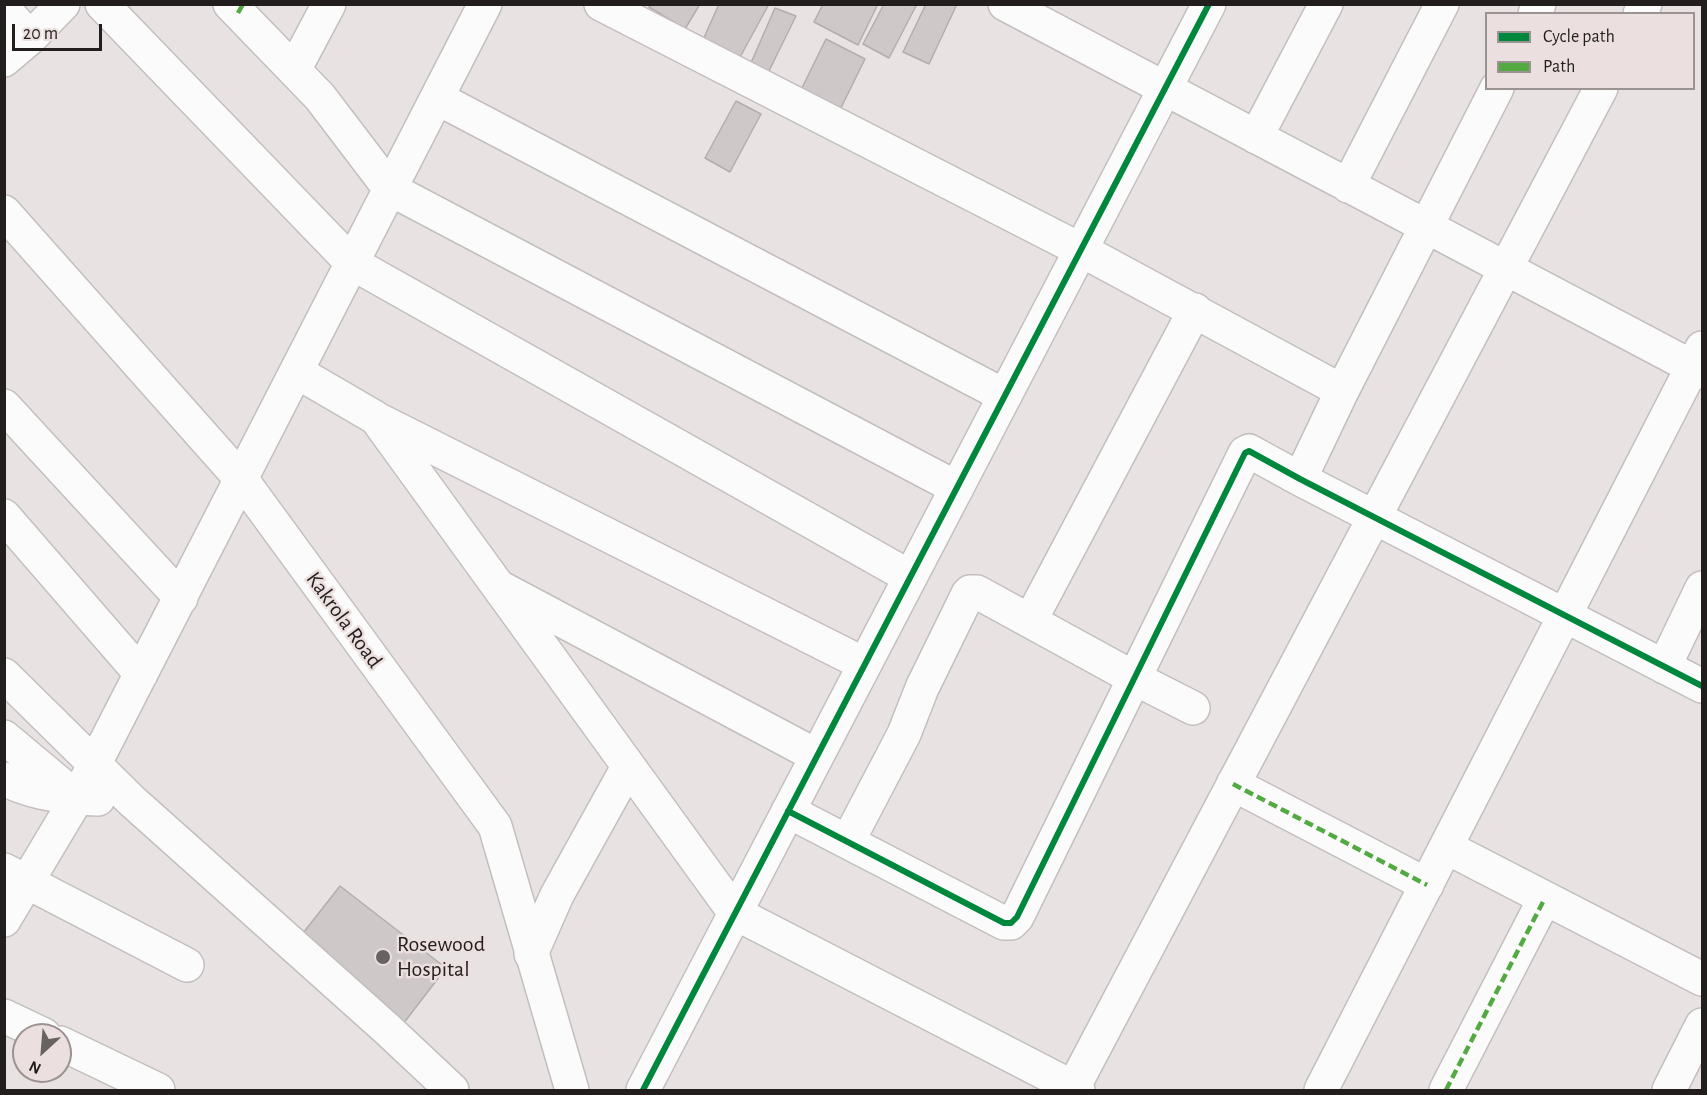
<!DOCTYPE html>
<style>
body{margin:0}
#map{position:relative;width:1707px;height:1095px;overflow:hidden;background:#e9e2e2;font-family:"Alegreya Sans",sans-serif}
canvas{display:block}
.frame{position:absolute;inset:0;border:6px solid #221e1e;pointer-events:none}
.legend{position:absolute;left:1485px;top:12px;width:210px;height:78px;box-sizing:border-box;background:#ecdfdf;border:2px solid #9b9292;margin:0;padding:8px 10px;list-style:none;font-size:18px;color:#221e1e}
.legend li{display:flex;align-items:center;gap:12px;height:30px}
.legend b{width:30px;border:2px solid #9b9292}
.north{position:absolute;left:12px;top:1023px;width:60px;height:60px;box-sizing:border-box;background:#ecdfdf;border:2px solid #9b9292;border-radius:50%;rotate:206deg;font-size:16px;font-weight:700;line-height:24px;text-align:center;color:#221e1e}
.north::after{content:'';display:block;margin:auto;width:21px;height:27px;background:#686363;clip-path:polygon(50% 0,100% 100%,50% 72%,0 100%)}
.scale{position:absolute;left:12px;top:24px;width:90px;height:27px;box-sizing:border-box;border:3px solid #221e1e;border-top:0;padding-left:8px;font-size:18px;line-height:21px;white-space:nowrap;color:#221e1e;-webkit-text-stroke:4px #ecdfdf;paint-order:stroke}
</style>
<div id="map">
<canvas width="1707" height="1095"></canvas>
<div class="frame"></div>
<ul class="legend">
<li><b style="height:8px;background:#00873e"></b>Cycle path</li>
<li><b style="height:8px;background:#53aa43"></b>Path</li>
</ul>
<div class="north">N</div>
<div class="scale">20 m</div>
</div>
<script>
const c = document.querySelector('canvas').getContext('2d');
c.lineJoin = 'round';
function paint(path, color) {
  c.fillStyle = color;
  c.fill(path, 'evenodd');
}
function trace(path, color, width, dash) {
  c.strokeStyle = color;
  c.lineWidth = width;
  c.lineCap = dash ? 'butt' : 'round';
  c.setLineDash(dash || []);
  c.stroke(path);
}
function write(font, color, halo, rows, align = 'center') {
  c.font = font + ' "Alegreya Sans",sans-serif';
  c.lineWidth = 5;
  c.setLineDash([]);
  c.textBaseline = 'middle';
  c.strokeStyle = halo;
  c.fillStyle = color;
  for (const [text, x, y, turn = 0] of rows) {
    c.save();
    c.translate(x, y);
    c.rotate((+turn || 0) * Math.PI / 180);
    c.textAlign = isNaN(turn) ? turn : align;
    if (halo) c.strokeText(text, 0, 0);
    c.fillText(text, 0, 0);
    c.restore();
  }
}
const building = new Path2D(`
 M651 4H700L685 29 649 7Z
 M719 4H769L739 59 703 40Z
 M823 4H878L858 45 814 22Z
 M884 4H917L889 58 863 44Z
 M926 4H957L929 64 903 52Z
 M775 8 796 16 768 73 750 65Z
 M826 39 865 59 837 116 798 96Z
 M736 101 761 114 730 172 705 158Z
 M340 886 446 968 403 1024 296 942Z`);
const minor = new Path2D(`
 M102 4 352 263 910 577
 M230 4 320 97 390 189 957 488
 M601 4 1081 250 1342 391
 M1005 4 1702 372
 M4 9 30 38 63 4
 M1535 14 1539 4
 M1640 14 1645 4
 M4 60 30 38
 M294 70 329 4
 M437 98 1005 396
 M1256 137 1326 4
 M1348 186 1442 4
 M297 372 376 418 735 913 1078 1090
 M4 406 181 598
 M381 421 864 664
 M1300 479 1342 391 1497 88
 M4 516 141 674
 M503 589 817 756
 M1030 621 1195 310
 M1664 667 1702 588
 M4 675 132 801 387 1029 452 1090
 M4 737 77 798 98 799
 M4 779C30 792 50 794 77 798
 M1233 784 1427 885
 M788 811 1004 923H1011L1017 917 1245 453 1249 451 1300 479 1702 686
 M848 841 904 734 922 688 968 594 970 592H977L1134 678 1193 708
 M1446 847 1702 979
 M4 870 187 965
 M4 920 77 798 485 4
 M531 954 557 895 628 767
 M4 1016 44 1035
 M60 1043 158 1090
 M1073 1088 1601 88
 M643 1090 1209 4
 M1321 1090 1702 348
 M1446 1090 1545 898
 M1669 1090 1702 1025`);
const tertiary = new Path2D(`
 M4 212 242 480 492 822 495 826 572 1090`);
const quiet = new Path2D(`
 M238 13 243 4
 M1233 784 1427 885
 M1446 1090 1545 898`);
const cycleway = new Path2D(`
 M788 811 1004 923H1011L1017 917 1245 453 1249 451 1300 479 1702 686
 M643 1090 1209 4`);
const markers = [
 [383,957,8,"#686363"]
];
const streetNames = [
 ["Kakrola Road",344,620,54]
];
const poiNames = [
 ["Rosewood",397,944],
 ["Hospital",397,969]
];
paint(building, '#cec8c8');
trace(building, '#b3aeae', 1.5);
trace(minor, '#c4bfbf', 36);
trace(tertiary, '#c4bfbf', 36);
trace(minor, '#fcfbfb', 33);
trace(tertiary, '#fcfbfb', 33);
trace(quiet, '#53aa43', 4.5, [9, 4.5]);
trace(cycleway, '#00873e', 6);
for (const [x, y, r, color] of markers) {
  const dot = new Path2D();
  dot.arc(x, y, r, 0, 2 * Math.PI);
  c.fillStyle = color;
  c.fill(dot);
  trace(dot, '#ecdfdf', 2);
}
write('22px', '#221e1e', '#ecdfdf', streetNames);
write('22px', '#221e1e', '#ecdfdf', poiNames, 'left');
</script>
